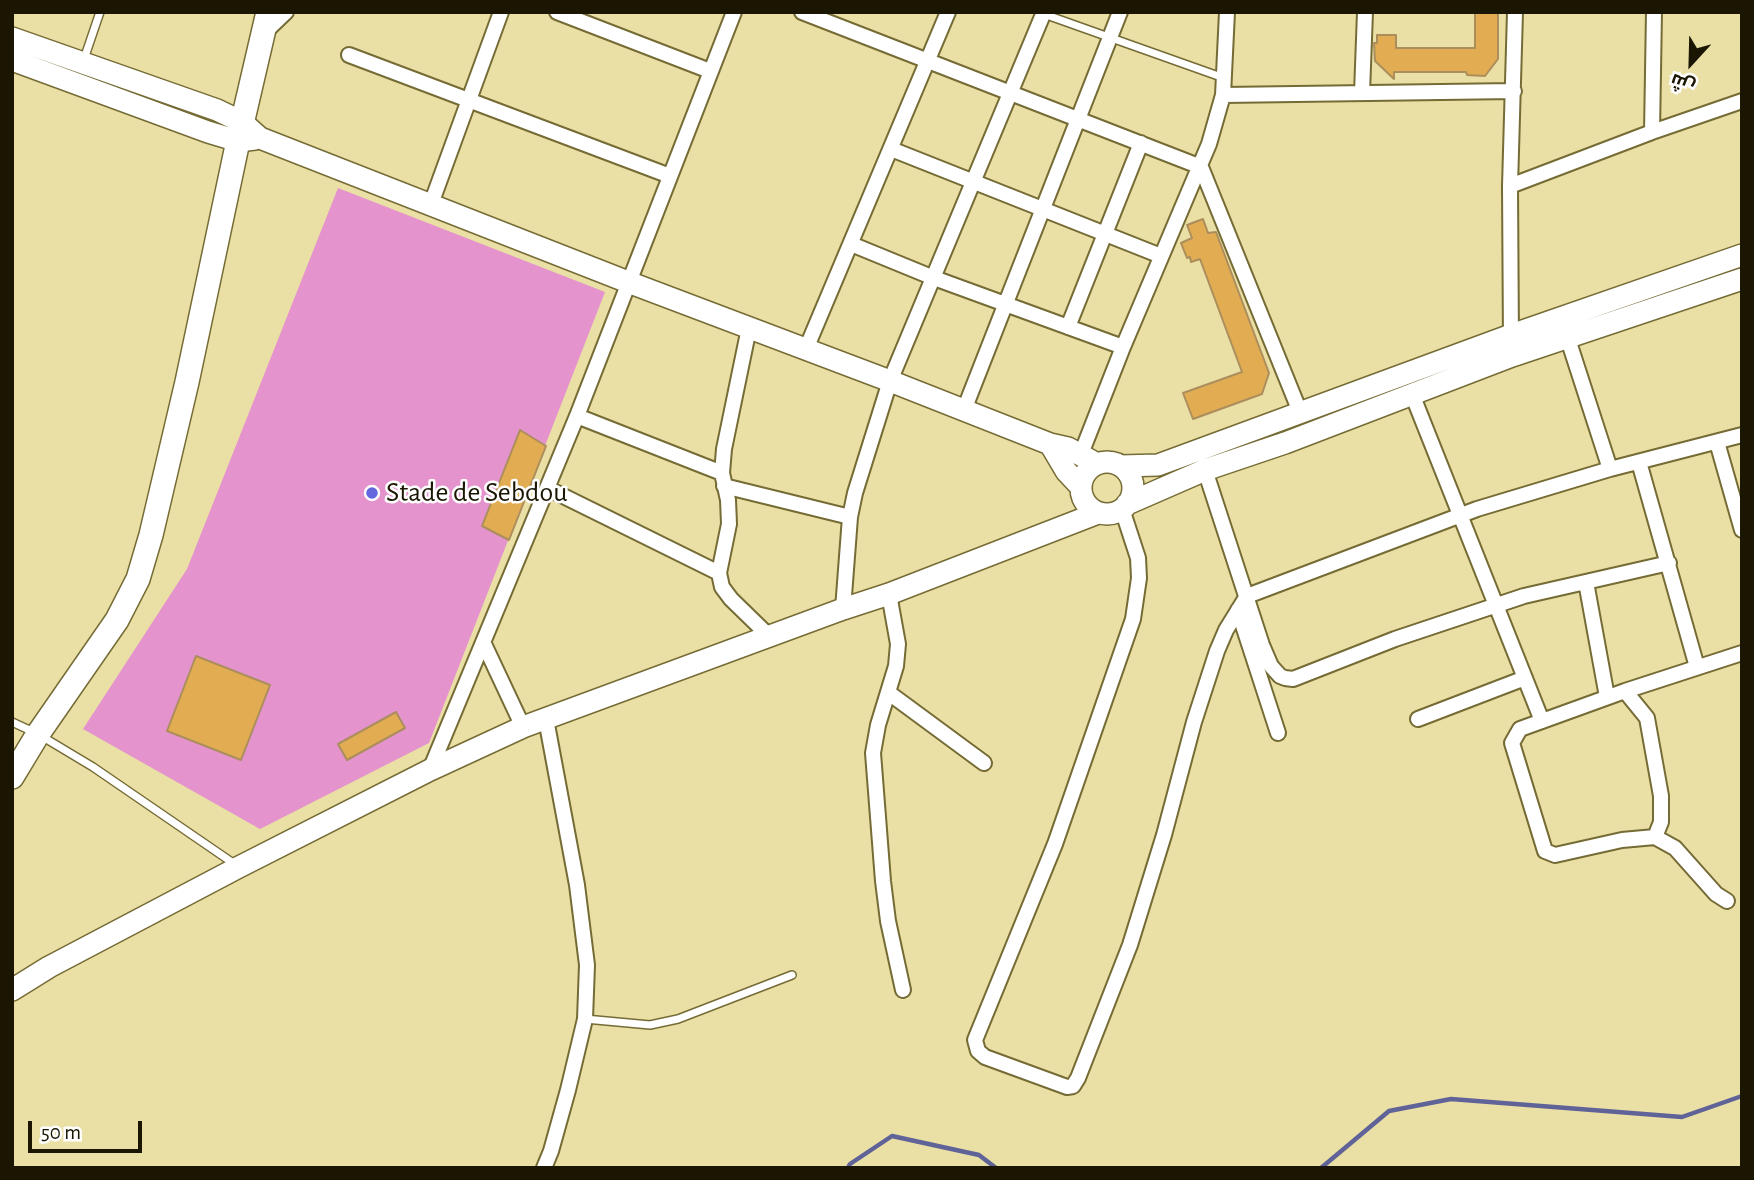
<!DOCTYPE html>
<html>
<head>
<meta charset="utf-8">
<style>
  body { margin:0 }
  #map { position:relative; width:1754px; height:1180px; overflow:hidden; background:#eadfa5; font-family:"Alegreya Sans",Cairo,sans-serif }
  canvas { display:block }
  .frame { position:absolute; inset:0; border:14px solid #1a1602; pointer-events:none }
  .north { position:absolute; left:1656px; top:28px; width:70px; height:70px; -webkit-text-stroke:5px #fefefe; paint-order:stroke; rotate:202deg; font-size:19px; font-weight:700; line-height:28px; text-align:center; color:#1a1602 }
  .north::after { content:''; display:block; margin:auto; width:24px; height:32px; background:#1a1602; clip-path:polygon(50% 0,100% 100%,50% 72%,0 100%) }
  .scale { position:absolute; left:28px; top:1121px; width:114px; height:32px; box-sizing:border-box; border:4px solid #1a1602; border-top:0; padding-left:9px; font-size:21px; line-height:24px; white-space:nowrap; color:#1a1602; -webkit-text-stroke:5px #fefefe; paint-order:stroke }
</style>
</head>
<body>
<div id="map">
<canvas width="1754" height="1180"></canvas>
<div class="frame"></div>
<div class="north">ش</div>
<div class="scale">50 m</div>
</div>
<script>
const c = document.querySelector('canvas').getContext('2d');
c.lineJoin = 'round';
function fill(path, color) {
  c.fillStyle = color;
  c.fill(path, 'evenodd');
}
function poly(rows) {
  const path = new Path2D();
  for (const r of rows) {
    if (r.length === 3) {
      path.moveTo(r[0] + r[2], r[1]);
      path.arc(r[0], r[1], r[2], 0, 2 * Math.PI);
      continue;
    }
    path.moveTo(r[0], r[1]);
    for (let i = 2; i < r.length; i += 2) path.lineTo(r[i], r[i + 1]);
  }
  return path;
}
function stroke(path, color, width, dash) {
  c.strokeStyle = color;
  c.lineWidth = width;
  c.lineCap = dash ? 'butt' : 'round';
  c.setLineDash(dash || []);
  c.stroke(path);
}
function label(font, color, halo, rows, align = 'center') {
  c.font = font + ' "Alegreya Sans",sans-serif';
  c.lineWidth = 5;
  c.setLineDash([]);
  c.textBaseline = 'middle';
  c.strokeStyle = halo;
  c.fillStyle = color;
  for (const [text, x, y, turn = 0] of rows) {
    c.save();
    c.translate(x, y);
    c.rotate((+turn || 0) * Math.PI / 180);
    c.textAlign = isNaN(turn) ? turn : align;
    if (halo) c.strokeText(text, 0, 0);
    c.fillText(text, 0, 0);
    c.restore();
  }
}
fill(poly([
  [338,188,605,292,429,743,260,829,83,729,187,569]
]), '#e493cd');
stroke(poly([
  [848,1168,850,1164,892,1136,979,1155,996,1168],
  [1321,1168,1389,1111,1451,1099,1682,1117,1742,1096]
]), '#5f6398', 4.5);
const building = poly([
  [1475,12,1498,12,1498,59,1485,76,1467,75,1466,72,1394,72,1394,79,1375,61,1374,43,1377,43,1377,35,1396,35,1396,48,1475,48,1475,12],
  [1203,219,1208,233,1216,232,1269,373,1262,394,1193,419,1183,393,1242,372,1200,259,1191,262,1190,257,1187,258,1181,243,1192,238,1187,225,1203,219],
  [520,430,546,446,509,540,482,526,520,430],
  [196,656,270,685,241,760,167,731,196,656],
  [396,712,405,728,347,760,338,744,396,712]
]);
fill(building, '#e2ad52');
stroke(building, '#ac8e5d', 2);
const service = poly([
  [1041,13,1224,78],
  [83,62,100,12],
  [12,722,38,734,93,767,236,865],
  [585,1019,650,1025,678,1019,792,975]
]);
const minor = poly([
  [557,12,710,71],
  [802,12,1201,167,1300,412],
  [264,33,286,12],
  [349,55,670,176],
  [1362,93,1365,12],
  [1223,95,1514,91],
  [1652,132,1654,12],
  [891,149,1161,256],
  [1510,186,1652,132,1742,101],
  [431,204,501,12],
  [851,244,934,278,1123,347],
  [1068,327,1141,143],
  [749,328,724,449,722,473,728,500,729,524,719,573,722,587,731,599,769,636],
  [1567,336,1610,469],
  [1511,343,1510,186,1515,12],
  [806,349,948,12],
  [1412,394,1542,721],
  [964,410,1120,12],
  [577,416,722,473],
  [1717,442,1742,530],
  [1081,454,1123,347,1209,144,1223,95,1227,12],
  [1639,462,1697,667],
  [1205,470,1262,645,1271,666,1280,676,1285,678,1293,679,1395,639,1524,596,1669,563],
  [724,486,850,517],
  [547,488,719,573],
  [1122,509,1138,558,1139,578,1133,619,1055,844,975,1040,978,1051,985,1057,1067,1087,1073,1086,1078,1078,1130,945,1164,835,1194,722,1217,651,1226,630,1247,596,1477,509,1610,469,1742,435],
  [1586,582,1607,697],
  [889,594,898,644,896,666,878,725,873,753,883,881,888,921,903,990],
  [843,609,850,517,855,493,890,381,1044,12],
  [1238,610,1278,733],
  [484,644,523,727],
  [1625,691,1647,718,1661,796,1661,822,1655,837],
  [889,693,984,763],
  [1418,719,1525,678],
  [430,770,577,416,734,12],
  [1727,901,1716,894,1675,848,1655,837,1622,840,1555,855,1545,851,1512,743,1520,729,1625,691,1742,653],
  [544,1168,551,1151,568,1090,585,1019,587,965,577,885,546,719]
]);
const secondary = poly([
  [12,38,217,110,242,122,260,138,628,282,890,381,1050,444,1068,448,1097,464],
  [12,60,208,132,238,141,255,139],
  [1050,444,1066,471,1081,487],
  [1107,488,26],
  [1121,466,1158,465,1511,335,1742,255],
  [1127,504,1205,470,1285,443,1512,356,1742,279],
  [12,990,49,967,239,867,430,770,523,727,843,609,889,594,1098,513]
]);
const primary = poly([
  [12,777,38,734,117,620,138,579,151,535,187,382,238,141,268,12]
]);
stroke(service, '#756b35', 10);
stroke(minor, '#756b35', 18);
stroke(secondary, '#756b35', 24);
stroke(primary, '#756b35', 26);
stroke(service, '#fff', 7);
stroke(minor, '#fff', 14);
stroke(secondary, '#fff', 21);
stroke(primary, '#fff', 23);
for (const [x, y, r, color] of [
  [372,493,7,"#6466de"]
]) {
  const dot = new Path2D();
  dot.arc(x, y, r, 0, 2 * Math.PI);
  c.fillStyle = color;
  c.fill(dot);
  stroke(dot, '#fefefe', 2.5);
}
label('28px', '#1a1602', '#fefefe', [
  ["Stade de Sebdou",386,493]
], 'left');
</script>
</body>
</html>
